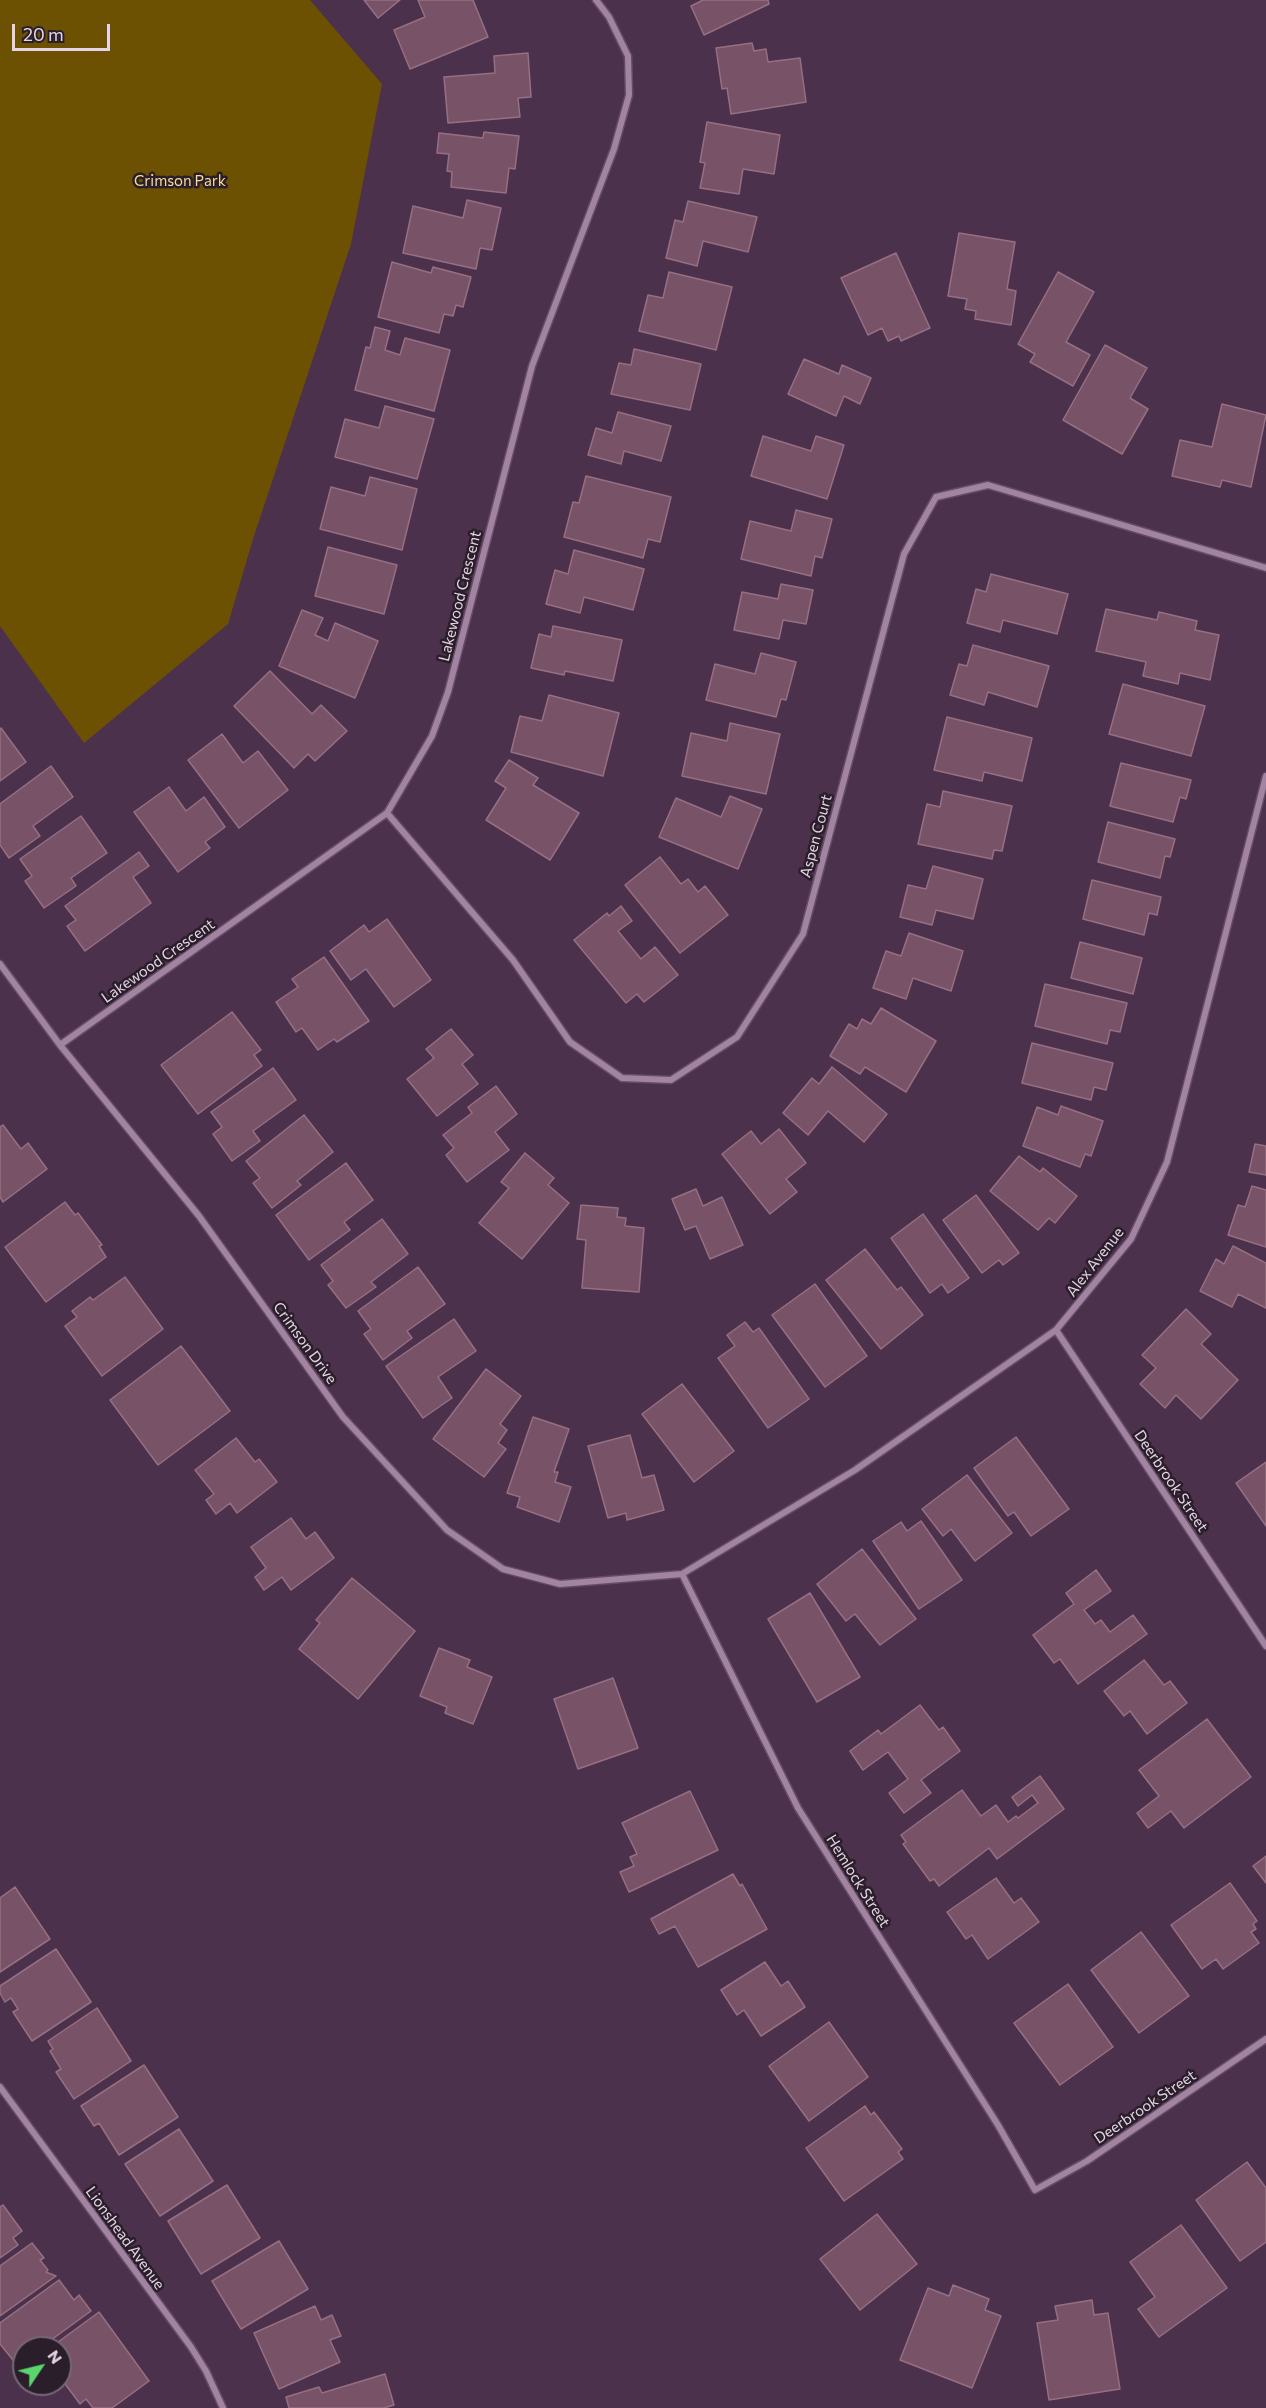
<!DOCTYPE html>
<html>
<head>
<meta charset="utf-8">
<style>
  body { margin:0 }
  #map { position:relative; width:1266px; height:2408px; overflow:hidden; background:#4c314c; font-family:Commissioner,sans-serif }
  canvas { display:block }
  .north { position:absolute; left:12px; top:2336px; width:60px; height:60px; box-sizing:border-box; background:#2a1e2a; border:2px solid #756775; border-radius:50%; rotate:55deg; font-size:16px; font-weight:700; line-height:24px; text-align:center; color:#e5d4e5 }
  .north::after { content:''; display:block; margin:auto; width:21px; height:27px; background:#5bd56e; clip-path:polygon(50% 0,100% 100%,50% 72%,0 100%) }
  .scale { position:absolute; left:12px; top:24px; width:98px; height:27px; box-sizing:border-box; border:3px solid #e5d4e5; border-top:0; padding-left:8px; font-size:18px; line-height:21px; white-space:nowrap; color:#e5d4e5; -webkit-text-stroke:4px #2a1e2a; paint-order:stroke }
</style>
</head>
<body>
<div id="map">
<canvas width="1266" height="2408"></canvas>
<div class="north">N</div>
<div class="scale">20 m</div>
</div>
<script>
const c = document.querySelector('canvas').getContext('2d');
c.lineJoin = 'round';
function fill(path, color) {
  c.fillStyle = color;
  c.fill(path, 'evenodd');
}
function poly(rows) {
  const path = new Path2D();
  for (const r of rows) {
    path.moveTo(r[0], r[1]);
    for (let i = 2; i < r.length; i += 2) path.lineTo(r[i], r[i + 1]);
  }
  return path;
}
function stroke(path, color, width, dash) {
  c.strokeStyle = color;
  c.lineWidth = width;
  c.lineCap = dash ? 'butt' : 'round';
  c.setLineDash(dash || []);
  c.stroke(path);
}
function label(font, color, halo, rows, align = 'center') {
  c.font = font + ' Commissioner,sans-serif';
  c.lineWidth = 5;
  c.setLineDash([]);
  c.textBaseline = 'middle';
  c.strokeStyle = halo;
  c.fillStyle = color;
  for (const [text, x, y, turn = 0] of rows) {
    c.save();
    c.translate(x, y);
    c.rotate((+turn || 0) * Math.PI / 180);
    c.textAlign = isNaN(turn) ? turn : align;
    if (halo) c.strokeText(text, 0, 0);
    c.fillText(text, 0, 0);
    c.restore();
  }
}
fill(poly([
  [0,0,310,0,382,84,351,244,253,539,228,624,84,743,0,626]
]), '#6c5103');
const building = poly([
  [364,0,400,0,378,18,364,0],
  [418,0,473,0,488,37,410,69,394,30,425,17,418,0],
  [703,0,768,0,769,4,704,35,691,6,703,0],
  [752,43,754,51,766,49,768,62,800,58,806,102,731,114,727,88,722,89,716,48,752,43],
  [528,53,531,97,518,98,520,117,448,123,444,77,495,73,494,56,528,53],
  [707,122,780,135,774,174,743,169,739,194,700,188,705,163,700,162,707,122],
  [484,132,519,136,515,169,509,168,506,193,451,187,452,172,447,171,449,154,437,153,439,133,483,138,484,132],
  [467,200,501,208,492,250,480,248,476,269,403,253,413,206,463,218,467,200],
  [688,201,757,217,748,252,703,241,697,266,666,258,675,220,683,222,688,201],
  [959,233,1015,242,1007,289,1016,291,1011,325,975,319,976,311,965,309,967,299,948,296,959,233],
  [896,253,930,328,901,341,899,336,888,341,882,328,868,335,841,278,896,253],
  [392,262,431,273,433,267,471,277,463,307,456,305,453,316,444,314,439,333,378,317,392,262],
  [669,272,732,287,716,350,639,331,648,295,663,298,669,272],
  [1058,272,1094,292,1066,342,1090,355,1073,386,1030,362,1035,354,1018,344,1058,272],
  [375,327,390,331,385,350,400,355,405,338,450,350,434,411,355,390,366,347,370,348,375,327],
  [1105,345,1147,368,1130,398,1148,409,1122,454,1063,420,1105,345],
  [634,349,701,364,690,410,611,394,619,363,631,365,634,349],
  [804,359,839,374,842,365,871,378,860,404,844,396,836,416,788,394,804,359],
  [1222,404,1266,415,1251,487,1222,480,1220,487,1172,476,1180,440,1212,447,1222,404],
  [385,406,434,419,417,479,335,457,345,419,379,428,385,406],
  [618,412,671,426,661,461,624,451,621,464,588,455,596,428,612,433,618,412],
  [763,436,811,451,816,436,844,445,827,499,751,476,763,436],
  [586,476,671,497,660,542,648,539,643,558,564,537,573,502,579,503,586,476],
  [370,477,417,489,402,550,320,529,331,487,365,496,370,477],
  [796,510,832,519,822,558,815,556,811,576,741,559,750,521,791,531,796,510],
  [328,547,397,565,384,614,315,596,328,547],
  [574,550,644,569,633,610,584,597,580,613,546,604,555,570,568,574,574,550],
  [991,574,1068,594,1057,634,1003,620,1000,632,967,623,976,589,986,592,991,574],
  [781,584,813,590,806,624,783,620,779,639,734,630,742,592,778,599,781,584],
  [1106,609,1157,620,1159,612,1197,621,1195,630,1219,635,1210,680,1180,673,1178,684,1143,676,1146,662,1096,651,1106,609],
  [302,610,323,618,315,635,328,641,335,623,378,641,355,698,279,666,302,610],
  [553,626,622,640,613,681,565,671,564,675,531,668,539,634,551,637,553,626],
  [973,645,1049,666,1037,707,988,692,984,705,950,695,959,664,967,666,973,645],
  [761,653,796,662,786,700,781,699,776,717,706,700,715,664,755,674,761,653],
  [270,671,312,714,321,705,347,731,315,761,308,754,294,768,234,706,270,671],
  [1123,684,1205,706,1191,756,1109,734,1123,684],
  [549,695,619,713,603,776,511,752,520,716,542,721,549,695],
  [947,717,1032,738,1022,781,984,772,982,781,934,770,947,717],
  [730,723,780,734,766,794,682,776,691,733,727,741,730,723],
  [1,728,26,762,0,781,0,729,1,728],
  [222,734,243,763,258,751,288,790,239,828,188,760,222,734],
  [509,760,538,778,533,785,579,813,550,860,486,820,506,788,495,781,509,760],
  [1121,763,1191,780,1186,799,1180,797,1173,822,1110,806,1121,763],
  [51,766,73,797,33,826,40,836,9,858,0,845,0,804,51,766],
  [169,787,186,811,204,797,225,827,205,842,210,848,178,872,134,812,169,787],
  [943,791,1012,806,1002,851,994,850,992,859,918,844,927,804,940,807,943,791],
  [730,796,762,809,738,869,659,837,676,798,721,817,730,796],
  [81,816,107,853,71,878,76,886,44,908,25,881,32,876,20,859,81,816],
  [1108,822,1175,839,1170,857,1165,856,1160,878,1098,862,1108,822],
  [139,852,149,866,133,877,151,903,85,951,67,926,76,920,65,906,139,852],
  [660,857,681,884,688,879,698,892,705,886,728,915,680,953,625,885,660,857],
  [933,866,983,879,973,919,936,910,932,925,900,917,908,885,926,889,933,866],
  [1092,880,1161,897,1157,915,1149,913,1144,935,1083,919,1092,880],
  [621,906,632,921,618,931,641,959,655,947,678,975,644,1002,637,994,626,1003,574,940,607,913,609,916,621,906],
  [387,919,431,980,394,1007,366,969,351,980,330,951,364,925,369,932,387,919],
  [909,933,963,951,951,991,913,978,906,999,873,988,886,951,901,956,909,933],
  [1080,942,1142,958,1133,994,1071,978,1080,942],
  [324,957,369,1021,337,1042,334,1039,318,1050,302,1028,296,1032,276,1002,298,987,292,979,324,957],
  [1045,984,1127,1003,1120,1032,1110,1030,1107,1044,1035,1026,1045,984],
  [881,1008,936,1041,906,1092,865,1067,860,1074,830,1056,849,1024,857,1029,862,1019,871,1024,881,1008],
  [232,1012,261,1050,254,1055,262,1066,198,1114,161,1065,232,1012],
  [451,1029,473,1055,462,1064,478,1084,437,1116,407,1079,434,1058,426,1049,451,1029],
  [1032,1043,1113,1063,1106,1090,1094,1087,1091,1100,1022,1083,1032,1043],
  [832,1067,887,1114,864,1142,828,1111,808,1135,783,1113,812,1078,819,1084,832,1067],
  [273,1068,296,1100,253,1131,260,1141,232,1161,213,1134,222,1127,211,1112,273,1068],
  [496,1086,517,1114,495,1132,509,1150,467,1182,446,1155,454,1148,443,1135,472,1113,468,1107,496,1086],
  [1061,1106,1103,1121,1091,1156,1085,1154,1080,1167,1023,1146,1037,1107,1058,1115,1061,1106],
  [304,1115,333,1152,297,1181,301,1185,272,1208,253,1183,260,1178,246,1161,304,1115],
  [3,1125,21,1149,28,1143,47,1169,3,1202,0,1197,0,1127,3,1125],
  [779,1129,806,1163,786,1179,797,1192,770,1214,722,1154,751,1131,761,1144,779,1129],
  [1255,1144,1266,1146,1266,1175,1249,1172,1255,1144],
  [525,1153,554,1178,548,1185,569,1203,522,1259,479,1223,509,1188,501,1182,525,1153],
  [1019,1156,1040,1172,1043,1168,1077,1196,1055,1223,1049,1218,1038,1230,990,1191,1019,1156],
  [346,1163,373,1200,344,1222,350,1230,309,1260,276,1215,346,1163],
  [1252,1186,1266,1190,1266,1247,1228,1235,1238,1205,1245,1207,1252,1186],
  [696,1189,703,1206,722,1197,743,1245,710,1259,696,1226,685,1230,672,1199,696,1189],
  [976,1195,1019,1253,1003,1265,999,1260,982,1273,943,1220,976,1195],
  [65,1202,75,1215,78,1213,102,1245,99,1246,106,1257,46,1302,5,1247,65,1202],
  [581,1205,618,1208,617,1217,626,1218,625,1226,644,1228,639,1292,582,1288,586,1240,577,1239,581,1205],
  [923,1214,969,1278,948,1293,942,1284,930,1293,891,1238,923,1214],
  [382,1219,408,1254,371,1282,376,1287,346,1308,328,1285,333,1281,321,1265,382,1219],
  [1233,1246,1266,1263,1266,1308,1238,1294,1232,1307,1200,1291,1216,1259,1224,1264,1233,1246],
  [865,1249,897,1290,901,1287,923,1315,881,1349,826,1280,865,1249],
  [418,1267,445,1304,407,1331,412,1338,383,1360,364,1334,371,1329,358,1311,418,1267],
  [125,1277,163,1329,102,1376,65,1326,77,1317,72,1311,90,1297,93,1300,125,1277],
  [815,1284,867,1356,825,1387,772,1315,815,1284],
  [1186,1309,1211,1334,1201,1344,1238,1380,1201,1419,1176,1395,1165,1408,1140,1384,1156,1368,1142,1355,1186,1309],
  [454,1319,476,1351,438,1377,452,1398,423,1418,386,1366,454,1319],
  [745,1322,753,1332,759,1328,809,1399,768,1428,718,1358,735,1346,727,1335,745,1322],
  [181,1346,230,1411,158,1465,110,1400,181,1346],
  [486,1369,521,1396,500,1424,507,1430,498,1443,506,1449,484,1477,433,1439,486,1369],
  [682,1384,734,1451,694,1482,642,1414,682,1384],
  [533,1417,569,1429,554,1472,558,1472,555,1482,571,1487,559,1522,517,1507,520,1497,507,1493,533,1417],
  [630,1435,642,1478,654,1475,664,1510,627,1520,626,1513,608,1518,588,1446,630,1435],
  [1016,1437,1069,1509,1031,1536,1014,1512,1008,1516,974,1468,1016,1437],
  [236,1438,255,1462,259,1459,277,1482,237,1513,230,1503,216,1514,206,1500,214,1494,195,1470,236,1438],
  [1266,1462,1266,1526,1236,1483,1266,1462],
  [967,1475,1012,1533,975,1561,951,1529,943,1536,922,1509,967,1475],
  [291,1518,306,1539,315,1532,334,1558,291,1590,282,1577,264,1590,255,1577,266,1568,251,1547,291,1518],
  [921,1521,962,1580,919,1609,873,1541,901,1522,907,1531,921,1521],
  [862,1549,916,1619,880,1645,855,1614,846,1621,817,1584,862,1549],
  [1096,1570,1111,1591,1084,1610,1095,1624,1101,1620,1110,1632,1133,1615,1147,1634,1078,1684,1060,1659,1054,1663,1033,1635,1074,1604,1066,1593,1096,1570],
  [352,1578,415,1631,358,1699,299,1649,320,1623,316,1620,352,1578],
  [810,1593,860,1677,817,1702,768,1619,810,1593],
  [439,1648,470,1660,467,1667,492,1677,473,1724,445,1713,447,1707,420,1696,439,1648],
  [1144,1660,1164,1685,1170,1681,1187,1703,1147,1734,1130,1711,1124,1716,1104,1691,1144,1660],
  [613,1678,638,1748,578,1769,554,1699,613,1678],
  [920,1705,939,1730,943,1727,960,1751,921,1780,931,1793,904,1813,889,1793,908,1779,888,1752,863,1770,850,1751,878,1730,881,1734,920,1705],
  [1207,1719,1251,1777,1184,1828,1171,1811,1148,1828,1137,1813,1159,1796,1139,1770,1207,1719],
  [1040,1776,1064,1809,997,1859,989,1848,939,1886,934,1879,930,1881,903,1844,906,1842,901,1835,962,1790,981,1816,996,1805,1008,1822,1016,1816,1018,1818,1038,1803,1032,1795,1018,1806,1012,1797,1040,1776],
  [690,1791,718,1850,629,1892,620,1872,634,1866,630,1857,637,1854,622,1823,690,1791],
  [1266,1856,1266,1883,1253,1866,1266,1856],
  [733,1874,740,1886,742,1884,767,1929,698,1967,675,1926,659,1934,651,1919,733,1874],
  [996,1878,1014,1903,1021,1898,1039,1922,988,1959,972,1935,966,1939,947,1912,996,1878],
  [1230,1883,1257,1921,1253,1924,1256,1929,1251,1932,1259,1943,1223,1969,1216,1959,1202,1969,1171,1925,1230,1883],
  [15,1887,50,1939,0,1972,0,1898,15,1887],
  [1141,1932,1189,1996,1139,2033,1091,1970,1141,1932],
  [56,1949,91,2002,32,2041,13,2012,18,2009,11,1998,5,2002,0,1993,0,1986,56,1949],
  [765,1962,781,1986,788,1981,805,2007,761,2036,744,2010,737,2015,721,1990,765,1962],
  [1068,1984,1113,2047,1060,2085,1014,2023,1068,1984],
  [97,2008,131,2061,74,2099,56,2072,61,2069,50,2051,53,2049,48,2041,97,2008],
  [829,2022,868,2077,809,2121,769,2066,829,2022],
  [144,2065,178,2117,119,2155,99,2123,94,2126,81,2106,144,2065],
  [865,2106,871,2115,874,2112,902,2149,898,2152,903,2159,844,2201,806,2148,865,2106],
  [179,2129,213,2181,160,2216,125,2164,179,2129],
  [1247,2162,1266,2188,1266,2242,1240,2261,1196,2200,1247,2162],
  [227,2185,260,2238,201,2274,168,2221,227,2185],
  [3,2205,22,2231,13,2238,18,2245,0,2258,0,2207,3,2205],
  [877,2214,917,2264,860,2310,820,2259,877,2214],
  [1181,2225,1227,2288,1159,2337,1138,2309,1155,2297,1130,2262,1181,2225],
  [279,2241,308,2289,241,2329,212,2281,279,2241],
  [32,2243,44,2258,40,2260,48,2270,46,2272,56,2276,0,2316,0,2266,32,2243],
  [59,2280,74,2300,79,2295,91,2311,40,2348,24,2348,24,2360,17,2365,0,2344,0,2323,59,2280],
  [953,2285,989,2299,985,2310,1001,2316,972,2388,900,2360,928,2288,949,2296,953,2285],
  [1092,2300,1094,2315,1108,2313,1120,2389,1049,2400,1037,2323,1058,2320,1055,2306,1092,2300],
  [315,2306,321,2320,332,2315,341,2336,330,2340,340,2362,279,2389,254,2333,315,2306],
  [99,2312,149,2381,112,2408,93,2408,86,2399,80,2404,60,2377,60,2348,50,2348,99,2312],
  [385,2374,394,2405,384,2408,289,2408,286,2397,319,2387,322,2393,385,2374]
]);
fill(building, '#785266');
stroke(building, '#966f83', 1.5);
const minor = poly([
  [387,813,513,960,570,1042,622,1078,671,1080,737,1037,803,934,904,554,936,497,988,485,1266,568],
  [0,964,60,1045,199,1216,343,1417,447,1530,503,1569,560,1584,682,1574,855,1470,1056,1330,1131,1239,1167,1162,1266,776],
  [60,1045,387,813,432,736,448,692,532,366,614,149,629,95,628,56,609,17,596,0],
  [1056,1330,1266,1646],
  [682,1574,798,1808,998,2125,1035,2190,1087,2161,1266,2039],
  [0,2087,191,2347,206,2371,223,2408]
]);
stroke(minor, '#634d63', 9);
stroke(minor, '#a283a1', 6);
label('15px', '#f8dc9b', '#2a1e2a', [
  ["Crimson Park",180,181]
]);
label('15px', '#e5d4e5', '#2a1e2a', [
  ["Lakewood Crescent",460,596,-76],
  ["Aspen Court",816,836,-75],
  ["Lakewood Crescent",158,961,-35],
  ["Alex Avenue",1095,1262,-52],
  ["Crimson Drive",305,1343,54],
  ["Deerbrook Street",1171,1481,56],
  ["Hemlock Street",858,1881,58],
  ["Deerbrook Street",1145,2107,-34],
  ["Lionshead Avenue",125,2238,54]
]);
</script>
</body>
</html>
